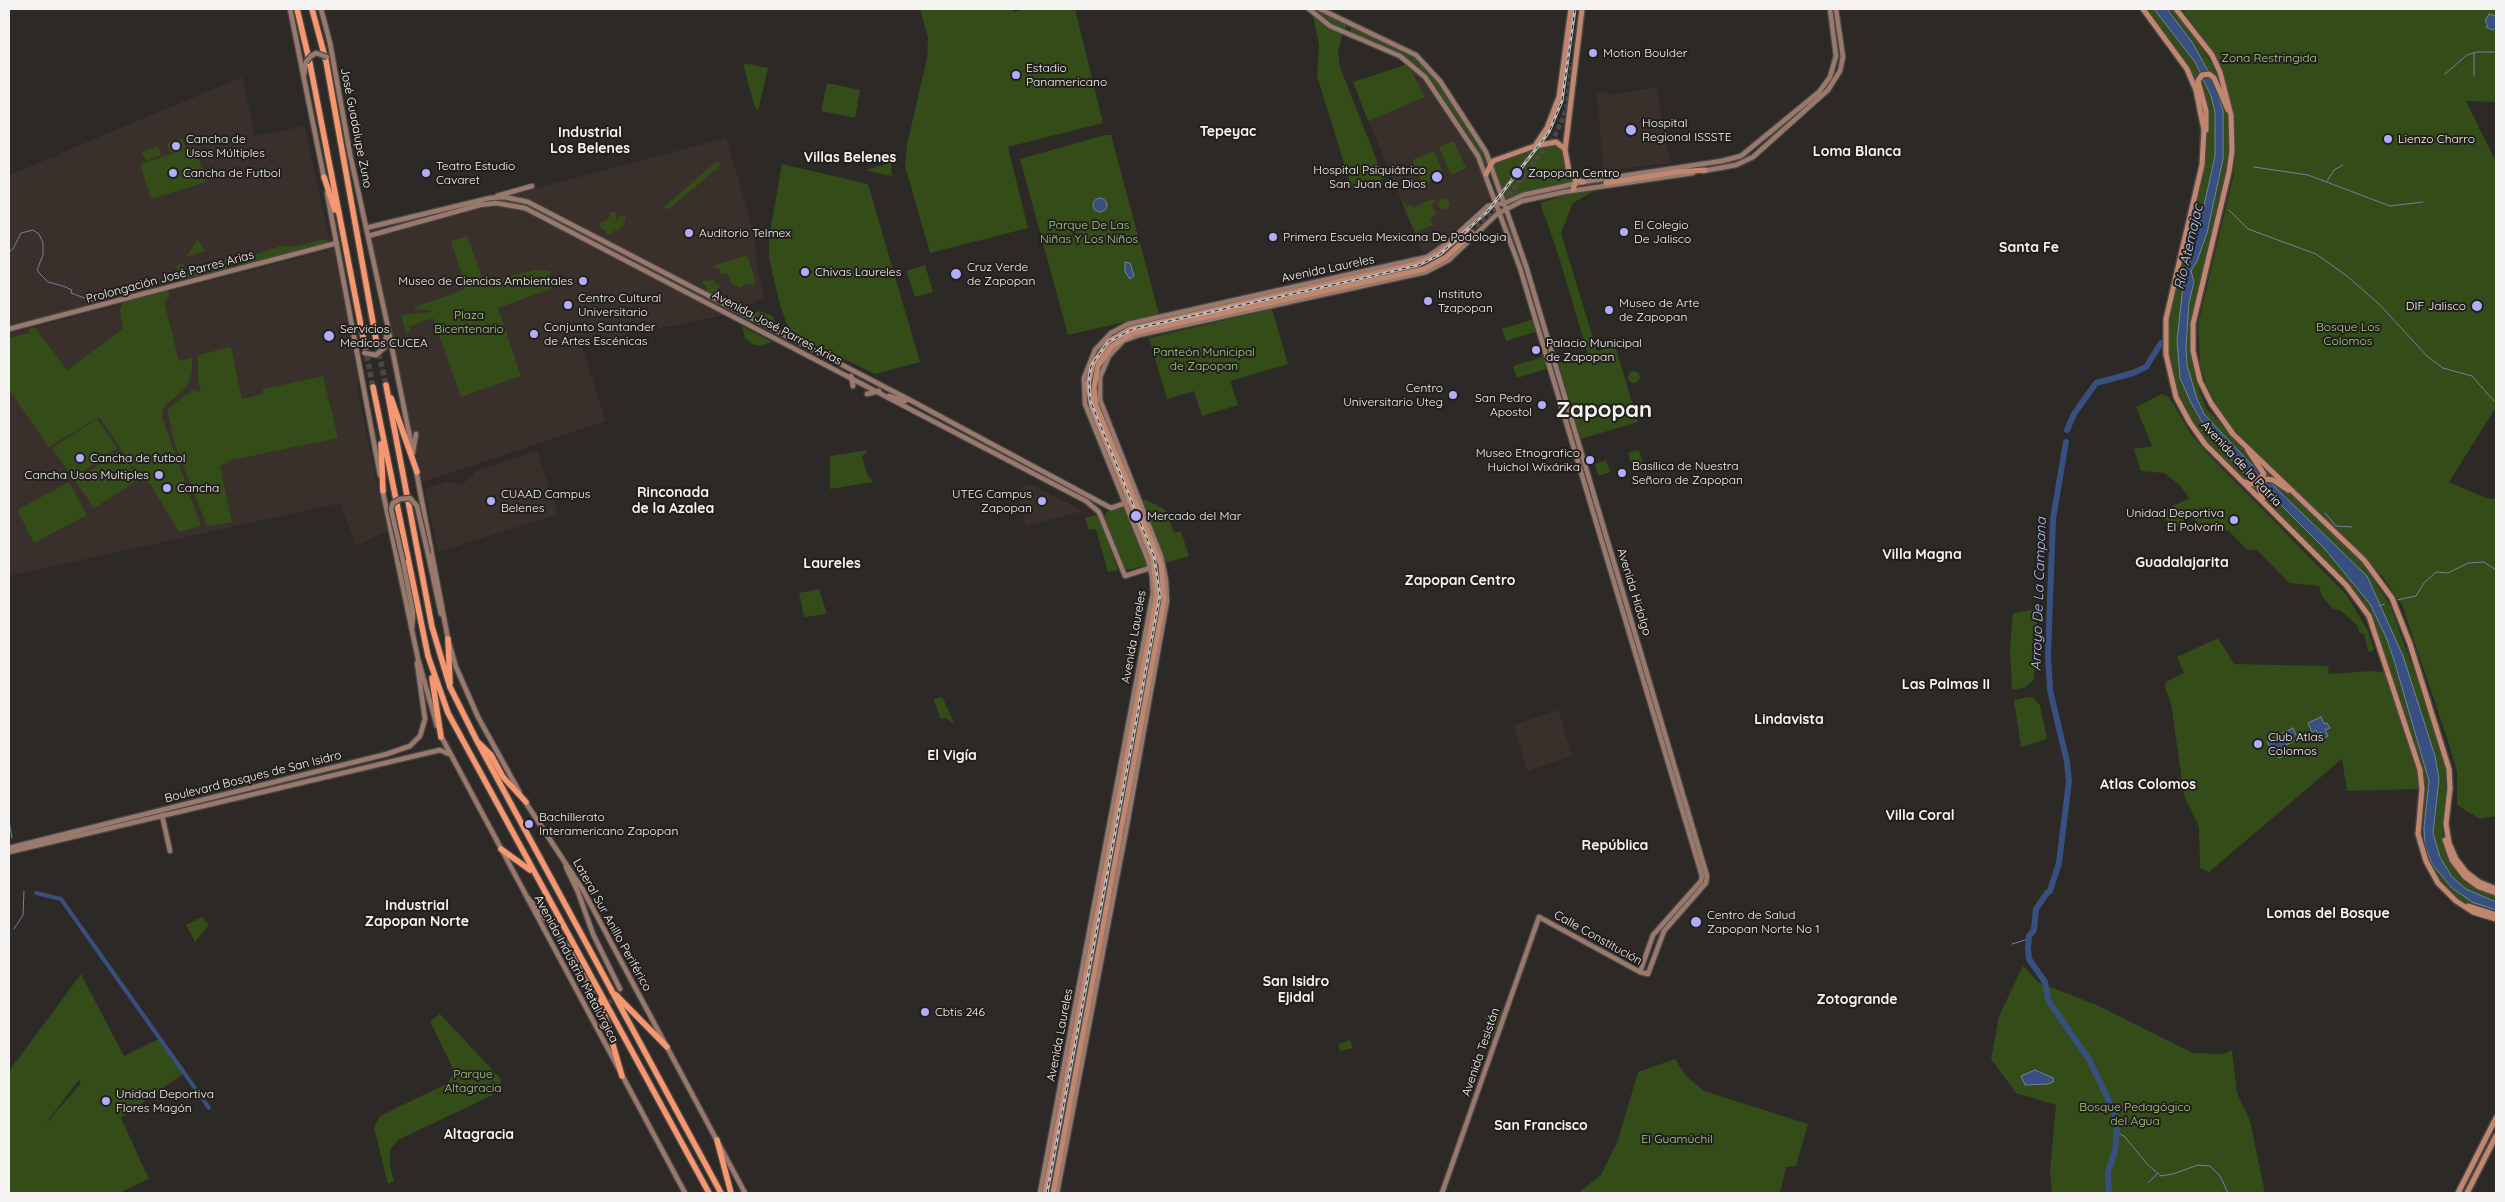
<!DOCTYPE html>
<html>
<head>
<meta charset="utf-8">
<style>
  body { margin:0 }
  #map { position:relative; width:2505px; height:1202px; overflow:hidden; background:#2c2927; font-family:Quicksand,sans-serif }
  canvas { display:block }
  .frame { position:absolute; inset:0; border:10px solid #f6f4f2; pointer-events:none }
</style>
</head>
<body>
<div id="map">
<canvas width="2505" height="1202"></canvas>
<div class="frame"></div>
</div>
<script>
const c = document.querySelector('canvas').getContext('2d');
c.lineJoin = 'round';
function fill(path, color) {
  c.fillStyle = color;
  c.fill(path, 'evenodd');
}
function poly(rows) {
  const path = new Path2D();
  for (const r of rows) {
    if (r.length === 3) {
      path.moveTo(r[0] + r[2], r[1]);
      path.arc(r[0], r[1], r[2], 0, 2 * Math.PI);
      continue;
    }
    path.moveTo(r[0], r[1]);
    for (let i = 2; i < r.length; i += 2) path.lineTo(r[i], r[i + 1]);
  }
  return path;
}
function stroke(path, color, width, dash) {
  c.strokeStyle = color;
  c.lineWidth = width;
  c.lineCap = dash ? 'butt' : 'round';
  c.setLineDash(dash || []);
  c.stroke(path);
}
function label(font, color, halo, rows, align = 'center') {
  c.font = font + ' Quicksand,sans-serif';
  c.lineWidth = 4;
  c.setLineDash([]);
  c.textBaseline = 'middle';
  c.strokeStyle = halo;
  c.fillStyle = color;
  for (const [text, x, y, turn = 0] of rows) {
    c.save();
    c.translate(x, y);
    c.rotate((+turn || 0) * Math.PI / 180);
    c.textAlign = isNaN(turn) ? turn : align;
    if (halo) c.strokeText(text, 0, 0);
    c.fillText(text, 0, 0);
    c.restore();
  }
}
fill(poly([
  [1408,64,1424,81,1469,146,1475,157,1490,198,1440,244,1423,254,1353,82],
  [242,77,255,136,305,126,330,242,9,328,9,175,53,157,57,158,61,153],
  [1656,87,1670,163,1603,171,1597,93,1608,92,1609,95],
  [726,138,755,237,756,258,764,297,736,313,581,344,606,421,422,482,370,232],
  [336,248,336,260,358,381,357,388,387,531,356,546,340,503,9,576,9,334],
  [537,451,558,514,438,552,425,489,448,481,460,485,472,477,474,472],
  [1028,485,1033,485,1083,511,1026,526,1017,491],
  [1558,710,1572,756,1528,771,1513,725]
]), '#39302b');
fill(poly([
  [920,9,1012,9,1014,12,1024,9,1075,9,1103,123,1008,147,1028,228,930,253,905,166,907,145,927,58,928,37],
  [1310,9,1320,9,1347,23,1345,30,1330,24],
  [2147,9,2174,9,2212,64,2223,88,2230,118,2230,149,2228,173,2201,280,2191,335,2195,379,2206,408,2249,453,2336,534,2361,561,2390,605,2439,740,2447,770,2448,789,2442,824,2444,848,2457,873,2477,889,2496,896,2496,914,2456,901,2444,889,2424,855,2419,825,2424,785,2366,609,2255,489,2236,473,2198,433,2181,403,2170,361,2169,337,2171,312,2201,184,2210,110,2188,64],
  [2182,9,2496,9,2496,102,2466,101,2496,162,2496,407,2449,482,2486,498,2496,499,2496,816,2480,819,2457,805,2457,772,2448,741,2402,605,2382,576,2226,421,2207,387,2200,364,2198,324,2234,173,2235,128,2232,103,2216,57],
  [1313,16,1328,27,1343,33,1338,51,1340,67,1384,179,1352,189,1317,76,1319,45],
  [1352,26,1414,55,1438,80,1481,145,1489,164,1486,167,1437,91,1419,69,1397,52,1350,32],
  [743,63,768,68,758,111,754,105],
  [1408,64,1425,97,1368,121,1353,82],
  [827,83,860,90,855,118,821,111],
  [1105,135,1111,135,1159,314,1068,335,1020,159],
  [182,138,186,148,170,153,167,143],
  [1454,141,1466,168,1451,175,1439,147],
  [1555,144,1561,149,1573,183,1527,191,1505,201,1493,163,1526,151],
  [158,146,161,155,146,161,142,152],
  [195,146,206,182,151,199,140,164],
  [1434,151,1444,175,1423,185,1412,160],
  [717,161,721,165,669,209,663,208],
  [891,163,892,176,865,170],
  [782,164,868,184,920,362,875,374,790,333,780,305,769,258,769,238],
  [1596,190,1573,203,1561,233,1597,351,1615,346,1638,422,1581,439,1558,363,1588,354,1558,254,1540,203,1569,194],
  [1433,198,1435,203,1431,205,1437,214,1430,218,1433,225,1415,233,1402,202,1404,201,1407,207,1411,205,1413,208],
  [1444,204,5.5],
  [616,211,616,221,618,221,618,217,626,216,624,225,619,228,620,232,614,228,612,233,606,234,606,231,601,229,600,223,609,218,610,213],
  [467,236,484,282,535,270,550,271,551,289,498,308,521,376,461,397,433,318,409,326,411,331,406,333,401,315,431,312,430,310,415,310,415,307,463,290,465,284,451,241],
  [198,239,205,251,186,257],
  [324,239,330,242,242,265,240,259,281,246,293,247],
  [747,255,756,282,752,285,746,283,741,288,732,284,727,274,720,273,719,268,715,269,715,265],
  [229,258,231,267,180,280,176,267,179,264,183,263,186,272],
  [925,265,933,292,915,297,906,271],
  [715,280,715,285,719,284,720,287,717,288,721,292,720,295,715,296,707,292,706,286,702,284,702,281],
  [168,290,170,297,164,301,179,361,192,358,192,371,187,387,166,405,163,409,162,417,201,526,179,532,150,484,142,480,99,417,49,447,9,390,9,338,30,333,28,329,35,327,67,370,123,329,120,311,122,303],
  [1272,309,1288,364,1230,381,1238,405,1202,416,1194,391,1167,399,1149,338],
  [760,311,773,316,778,330,749,314],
  [1534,319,1538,331,1506,341,1502,329],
  [742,326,772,342,760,346,752,344,745,338],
  [231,347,242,399,263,394,263,389,323,376,338,438,227,461,227,463,220,466,232,522,207,526,175,445,167,410,192,390,201,393,198,378,198,355],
  [1545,356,1549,368,1517,378,1513,366],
  [1634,377,6],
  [2161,394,2168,396,2174,405,2191,434,2207,453,2346,594,2367,629,2374,649,2372,652,2368,651,2364,634,2359,632,2358,626,2341,611,2333,609,2322,596,2319,586,2289,583,2257,550,2247,550,2229,531,2199,524,2189,516,2175,529,2159,513,2189,498,2180,485,2164,473,2141,471,2134,449,2152,446,2136,407],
  [97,419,117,448,73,478,52,448],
  [120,450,140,479,94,508,75,481],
  [868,450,862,457,868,476,873,482,830,489,830,456],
  [1639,450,1643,463,1632,467,1628,453],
  [1606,460,1610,472,1598,476,1595,464],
  [69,482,87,515,34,543,17,510],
  [1145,499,1166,510,1174,533,1181,531,1189,556,1165,563,1141,501],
  [1122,507,1124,508,1148,565,1132,569,1126,569,1121,563,1104,517,1106,512],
  [1096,515,1098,516,1118,570,1108,572,1096,529,1089,530,1085,518],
  [819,589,827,614,804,617,799,593],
  [2038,609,2034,679,2026,687,2012,690,2010,648,2013,613],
  [2218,638,2234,664,2328,666,2329,674,2373,671,2387,673,2417,767,2420,789,2347,791,2342,759,2209,872,2200,868,2199,827,2184,795,2171,703,2165,688,2166,682,2184,673,2177,657],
  [942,697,947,707,954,723,945,718,941,719,934,701,934,699],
  [2029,697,2034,698,2040,705,2047,739,2021,747,2014,700],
  [202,917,209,925,195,942,186,925],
  [2023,966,2038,982,2099,1006,2193,1053,2223,1054,2232,1050,2237,1093,2250,1121,2265,1193,2052,1193,2050,1171,2056,1105,2016,1093,1991,1059,1999,1016],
  [81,974,124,1056,161,1038,186,1072,121,1118,149,1179,119,1193,9,1193,9,1071],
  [79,1080,81,1083,43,1127],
  [1505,1009,1493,1040,1485,1015],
  [440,1014,501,1079,499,1092,398,1140,390,1150,390,1167,394,1181,388,1184,374,1127,380,1116,448,1083,454,1071,430,1021],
  [1350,1040,1353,1048,1340,1051,1338,1044],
  [1675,1059,1687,1077,1704,1091,1808,1124,1796,1166,1786,1167,1780,1193,1578,1193,1601,1175,1618,1140,1638,1072]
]), '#334c18');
const water = poly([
  [2154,9,2167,9,2192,42,2213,80,2223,111,2223,159,2207,233,2197,261,2191,271,2194,282,2189,303,2186,348,2187,365,2197,399,2204,414,2249,462,2367,576,2403,656,2435,756,2439,779,2433,833,2440,857,2452,877,2466,889,2496,902,2496,910,2472,902,2452,888,2432,864,2425,845,2424,828,2429,781,2394,660,2386,637,2370,604,2324,548,2280,504,2261,491,2212,439,2191,403,2180,378,2177,341,2182,294,2195,231,2201,219,2215,156,2215,112,2211,96,2195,62,2154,9],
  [2489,14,2496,16,2496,28,2492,30,2486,27,2488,25,2485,21,2489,14],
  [1100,205,7],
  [1125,262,1130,263,1132,269,1134,276,1130,279,1125,272,1125,262],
  [2321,717,2324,724,2327,723,2330,728,2325,730,2328,736,2324,738,2321,732,2318,734,2316,730,2312,732,2308,723,2321,717],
  [2293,728,2298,739,2284,746,2287,754,2279,758,2276,750,2272,751,2267,741,2293,728],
  [2035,1070,2053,1078,2053,1082,2048,1084,2025,1085,2021,1076,2035,1070]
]);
fill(water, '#38507f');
stroke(water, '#7181a2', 1);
stroke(poly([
  [2445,74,2467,55,2477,52,2496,52],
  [2474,76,2474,53],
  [2254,167,2308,175,2390,206,2423,202],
  [2327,181,2334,170,2343,165],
  [2229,210,2248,229,2316,254,2347,276,2379,304,2427,356,2443,368,2472,376,2494,401],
  [9,252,13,249,21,233,33,230,39,234,43,243,43,255,37,270,41,275,48,282,63,286,72,290,71,293,98,303],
  [2325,513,2336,526,2352,527],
  [2397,600,2416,596,2424,583,2436,572,2448,573,2468,563,2484,562,2496,570],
  [2379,606,2384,604],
  [9,821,12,838],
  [14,929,23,915,24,891],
  [2012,944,2029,939],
  [2116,1132,2124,1136,2148,1165,2161,1176,2173,1174,2198,1165,2210,1166,2220,1176,2228,1193],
  [2148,1183,2158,1173]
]), '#7181a2', 1);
stroke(poly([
  [36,893,61,899,209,1108]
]), '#38507f', 4);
stroke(poly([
  [2067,430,2074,414,2096,383,2133,373,2146,367,2161,343],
  [2066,442,2053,519,2048,655,2050,690,2067,762,2069,781,2059,863,2050,891,2047,893,2036,909,2034,930,2029,936,2028,948,2029,959,2045,982,2048,1000,2090,1061,2114,1112,2117,1125,2115,1151,2108,1172,2109,1193]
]), '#38507f', 6);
stroke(poly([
  [592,991,598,999,609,1002,619,998,620,989]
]), '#4a4745', 4.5, [4.5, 2]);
stroke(poly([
  [1547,131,1556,113,1561,95],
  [1571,189,1606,183],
  [1492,203,1538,144],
  [1495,211,1533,196,1558,191],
  [1468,229,1487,209],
  [1472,233,1514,188,1553,139,1561,123,1567,107,1572,63]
]), '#4a4745', 5, [5, 2.5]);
stroke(poly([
  [377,345,386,385],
  [365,347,373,387]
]), '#4a4745', 5.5, [5.5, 3]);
const secondary = poly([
  [290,9,324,178],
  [321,9,330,43,350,154,387,323,413,453],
  [1309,9,1330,26,1400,56,1425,77,1478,156,1520,268,1702,876,1701,881,1653,935,1640,972],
  [1320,9,1416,55,1440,81,1486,152,1526,266,1707,876,1706,883,1664,931,1648,974,1640,972,1539,917,1442,1193],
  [304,75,306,62],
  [1703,171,1736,165,1753,157,1828,90,1840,71,1843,57,1836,9],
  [327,193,380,475],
  [497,196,532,186],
  [366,228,490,198,504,197,528,202,908,399,1111,508,1126,503],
  [368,236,480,205,496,203,525,208,1086,501,1099,512,1125,576,1153,567],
  [9,329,337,243],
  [384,348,387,332],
  [851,376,853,386],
  [867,394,879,391],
  [889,396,905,401,908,399],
  [413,452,416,434],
  [416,470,448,639,456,667,478,717,520,793],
  [382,488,418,659,437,726],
  [428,554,441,614],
  [403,561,413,613,412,628],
  [441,736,685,1193],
  [524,800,583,890,745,1193],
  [162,815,170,851],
  [9,848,387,754,410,746,420,736,425,719,417,663],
  [9,852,440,750,449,754],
  [566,867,578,892,593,934,620,989],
  [528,898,568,947,592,991],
  [1040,1193,1153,593,1152,576,1148,560,1085,404,1084,378,1095,350,1111,333,1128,324,1427,257,1446,244,1488,206,1505,203,1523,195,1583,182,1722,161,1741,156,1819,92,1830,77,1836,56,1830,9],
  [1057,1193,1127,825,1167,601,1166,580,1161,556,1100,400,1100,377,1109,356,1123,341,1139,335,1426,272,1449,260,1497,214,1522,201,1564,192,1693,173]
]);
const primary = poly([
  [1582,9,1565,150,1569,172,1576,180,1583,182],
  [2143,9,2187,69,2196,90,2204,130,2202,165,2166,319,2166,354,2176,397,2190,423,2205,444,2346,585,2369,616,2420,770,2422,789,2418,834,2426,861,2438,883,2456,901,2473,912,2496,919],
  [2176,9,2212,55,2220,72,2231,115,2232,151,2229,172,2193,324,2193,351,2200,381,2211,403,2233,434,2364,560,2392,598,2410,644,2449,769,2450,788,2446,824,2449,843,2456,859,2466,872,2479,882,2496,889],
  [2206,130,2206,111,2198,81,2202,75,2209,74,2214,78,2228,110],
  [1535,146,1556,142,1565,149],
  [1486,174,1493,161,1535,146,1547,128,1559,97,1571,9],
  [1606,183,1676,172,1705,170],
  [1573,190,1576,180],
  [2244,482,2254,484,2264,474,2248,450],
  [2263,498,2259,487,2266,479,2273,480,2288,490],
  [2445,840,2452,860,2465,877,2479,887,2496,893],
  [2468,906,2496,915],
  [1045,1193,1157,595,1153,559,1092,408,1088,385,1093,364,1109,341,1130,329,1416,264,1440,253,1468,229],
  [1053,1193,1164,600,1161,565,1096,405,1094,387,1098,366,1112,346,1133,333,1424,269,1446,257,1472,233],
  [2458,1193,2496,1118],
  [2467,1193,2496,1136]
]);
const highway = poly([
  [297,9,310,64,365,347],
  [312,9,326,61,377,345],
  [324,177,335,210],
  [386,385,432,627,450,687,477,741,721,1193],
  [373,387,428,656,448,713,709,1193],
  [391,398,417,472],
  [381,444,383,491],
  [448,639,450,683],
  [432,678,441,737],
  [479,743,491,755,503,777,526,802],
  [501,849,530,870],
  [616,995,667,1047],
  [600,1000,622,1076],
  [717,1140,731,1193]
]);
stroke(secondary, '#4a4746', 7);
stroke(primary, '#4a4746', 8);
stroke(highway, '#4a4746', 8);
stroke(secondary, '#98796c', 4.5);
stroke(primary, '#c1866e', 5);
stroke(highway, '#f79770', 5.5);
const rail = poly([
  [1047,1193,1160,595,1154,556,1090,400,1089,379,1091,366,1108,342,1133,329,1364,278,1419,265,1439,255,1488,211,1549,132,1562,101,1575,9]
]);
stroke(rail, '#bbb9b7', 3);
stroke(rail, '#221f1d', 1, [4]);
const secondaryBridge = poly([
  [306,62,311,56,316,53,327,57],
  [364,353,376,355,384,348],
  [403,561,391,509,393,503,400,499,410,498,417,506,428,554]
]);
stroke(secondaryBridge, '#4a4746', 7, []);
stroke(secondaryBridge, '#98796c', 4.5);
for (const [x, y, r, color] of [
  [1593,53,5,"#b1adfa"],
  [1016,75,5,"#b1adfa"],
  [1631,130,6,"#b1adfa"],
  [2388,139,5,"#b1adfa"],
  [176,146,5,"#b1adfa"],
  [173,173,5,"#b1adfa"],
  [426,173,5,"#b1adfa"],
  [1517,173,6,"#b1adfa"],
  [1437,177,6,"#b1adfa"],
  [1624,232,5,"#b1adfa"],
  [689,233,5,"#b1adfa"],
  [1273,237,5,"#b1adfa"],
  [805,272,5,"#b1adfa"],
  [956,274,6,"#b1adfa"],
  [583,281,5,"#b1adfa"],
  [1428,301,5,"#b1adfa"],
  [568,305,5,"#b1adfa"],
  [2477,306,6,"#b1adfa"],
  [1609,310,5,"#b1adfa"],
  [534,334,5,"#b1adfa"],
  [329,336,6,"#b1adfa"],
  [1536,350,5,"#b1adfa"],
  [1453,395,5,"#b1adfa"],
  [1542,405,5,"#b1adfa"],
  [80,458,5,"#b1adfa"],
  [1590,460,5,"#b1adfa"],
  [1622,473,5,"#b1adfa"],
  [159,475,5,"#b1adfa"],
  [167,488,5,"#b1adfa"],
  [491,501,5,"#b1adfa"],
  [1042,501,5,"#b1adfa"],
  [1136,516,6,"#b1adfa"],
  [2234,520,5,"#b1adfa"],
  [2258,744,5,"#b1adfa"],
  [529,824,5,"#b1adfa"],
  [1696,922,6,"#b1adfa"],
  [925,1012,5,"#b1adfa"],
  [106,1101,5,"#b1adfa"]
]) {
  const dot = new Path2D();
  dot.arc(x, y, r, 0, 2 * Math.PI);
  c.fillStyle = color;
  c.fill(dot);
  stroke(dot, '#221f1d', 2);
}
label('12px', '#f6f4f2', '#221f1d', [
  ["Motion Boulder",1603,53],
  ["Estadio",1026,68],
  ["Panamericano",1026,82],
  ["Hospital",1642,123],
  ["Regional ISSSTE",1642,137],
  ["Cancha de",186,139],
  ["Usos Múltiples",186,153],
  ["Lienzo Charro",2398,139],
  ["Teatro Estudio",436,166],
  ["Cavaret",436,180],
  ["Hospital Psiquiátrico",1426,170,"right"],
  ["San Juan de Dios",1426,184,"right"],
  ["Cancha de Futbol",183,173],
  ["Zapopan Centro",1528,173],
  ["El Colegio",1634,225],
  ["De Jalisco",1634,239],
  ["Auditorio Telmex",699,233],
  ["Primera Escuela Mexicana De Podologia",1283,237],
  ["Cruz Verde",967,267],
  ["de Zapopan",967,281],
  ["Chivas Laureles",815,272],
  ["Museo de Ciencias Ambientales",573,281,"right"],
  ["Instituto",1438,294],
  ["Tzapopan",1438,308],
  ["Centro Cultural",578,298],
  ["Universitario",578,312],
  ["Museo de Arte",1619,303],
  ["de Zapopan",1619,317],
  ["DIF Jalisco",2466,306,"right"],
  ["Conjunto Santander",544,327],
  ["de Artes Escénicas",544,341],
  ["Servicios",340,329],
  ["Medicos CUCEA",340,343],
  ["Palacio Municipal",1546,343],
  ["de Zapopan",1546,357],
  ["Centro",1443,388,"right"],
  ["Universitario Uteg",1443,402,"right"],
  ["San Pedro",1532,398,"right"],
  ["Apostol",1532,412,"right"],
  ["Museo Etnografico",1580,453,"right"],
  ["Huichol Wixárika",1580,467,"right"],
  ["Cancha de futbol",90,458],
  ["Basílica de Nuestra",1632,466],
  ["Señora de Zapopan",1632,480],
  ["Cancha Usos Multiples",149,475,"right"],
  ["Cancha",177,488],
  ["CUAAD Campus",501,494],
  ["Belenes",501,508],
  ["UTEG Campus",1032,494,"right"],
  ["Zapopan",1032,508,"right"],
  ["Unidad Deportiva",2224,513,"right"],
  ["El Polvorín",2224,527,"right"],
  ["Mercado del Mar",1147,516],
  ["Club Atlas",2268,737],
  ["Colomos",2268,751],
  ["Bachillerato",539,817],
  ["Interamericano Zapopan",539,831],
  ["Centro de Salud",1707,915],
  ["Zapopan Norte No 1",1707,929],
  ["Cbtis 246",935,1012],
  ["Unidad Deportiva",116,1094],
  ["Flores Magón",116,1108]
], 'left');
label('12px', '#a7cf81', '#221f1d', [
  ["Zona Restringida",2269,58],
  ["Parque De Las",1089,225],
  ["Niñas Y Los Niños",1089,239],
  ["Plaza",469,315],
  ["Bicentenario",469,329],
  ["Bosque Los",2348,327],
  ["Colomos",2348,341],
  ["Panteón Municipal",1204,352],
  ["de Zapopan",1204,366],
  ["Parque",473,1074],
  ["Altagracia",473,1088],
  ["Bosque Pedagógico",2135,1107],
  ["del Agua",2135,1121],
  ["El Guamúchil",1677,1139]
]);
label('12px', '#f6f4f2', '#221f1d', [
  ["José Guadalupe Zuno",356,128,79],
  ["Avenida Laureles",1328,269,-12],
  ["Prolongación José Parres Arias",170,277,-15],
  ["Avenida José Parres Arias",777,328,28],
  ["Avenida de la Patria",2241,464,47],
  ["Avenida Hidalgo",1634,592,73],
  ["Avenida Laureles",1134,637,-80],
  ["Boulevard Bosques de San Isidro",253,777,-14],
  ["Lateral Sur Anillo Periférico",612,925,61],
  ["Calle Constitución",1598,938,29],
  ["Avenida Industria Metalúrgica",576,969,62],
  ["Avenida Laureles",1060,1035,-79],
  ["Avenida Tesistán",1481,1052,-71]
]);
label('bold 14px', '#f6f4f2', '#221f1d', [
  ["Tepeyac",1228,132],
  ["Industrial",590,133],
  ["Los Belenes",590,149],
  ["Loma Blanca",1857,152],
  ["Villas Belenes",850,158],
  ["Santa Fe",2029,248],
  ["Rinconada",673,493],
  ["de la Azalea",673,509],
  ["Villa Magna",1922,555],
  ["Guadalajarita",2182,563],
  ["Laureles",832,564],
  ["Zapopan Centro",1460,581],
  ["Las Palmas II",1946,685],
  ["Lindavista",1789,720],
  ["El Vigía",952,756],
  ["Atlas Colomos",2148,785],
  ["Villa Coral",1920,816],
  ["República",1615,846],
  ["Industrial",417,906],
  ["Zapopan Norte",417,922],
  ["Lomas del Bosque",2328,914],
  ["San Isidro",1296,982],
  ["Ejidal",1296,998],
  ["Zotogrande",1857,1000],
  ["San Francisco",1541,1126],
  ["Altagracia",479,1135]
]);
label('italic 14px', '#b1c9f5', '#221f1d', [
  ["Río Atemajac",2189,247,-77],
  ["Arroyo De La Campana",2039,594,-88]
]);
label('bold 22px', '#f6f4f2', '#221f1d', [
  ["Zapopan",1604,410]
]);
</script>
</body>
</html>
